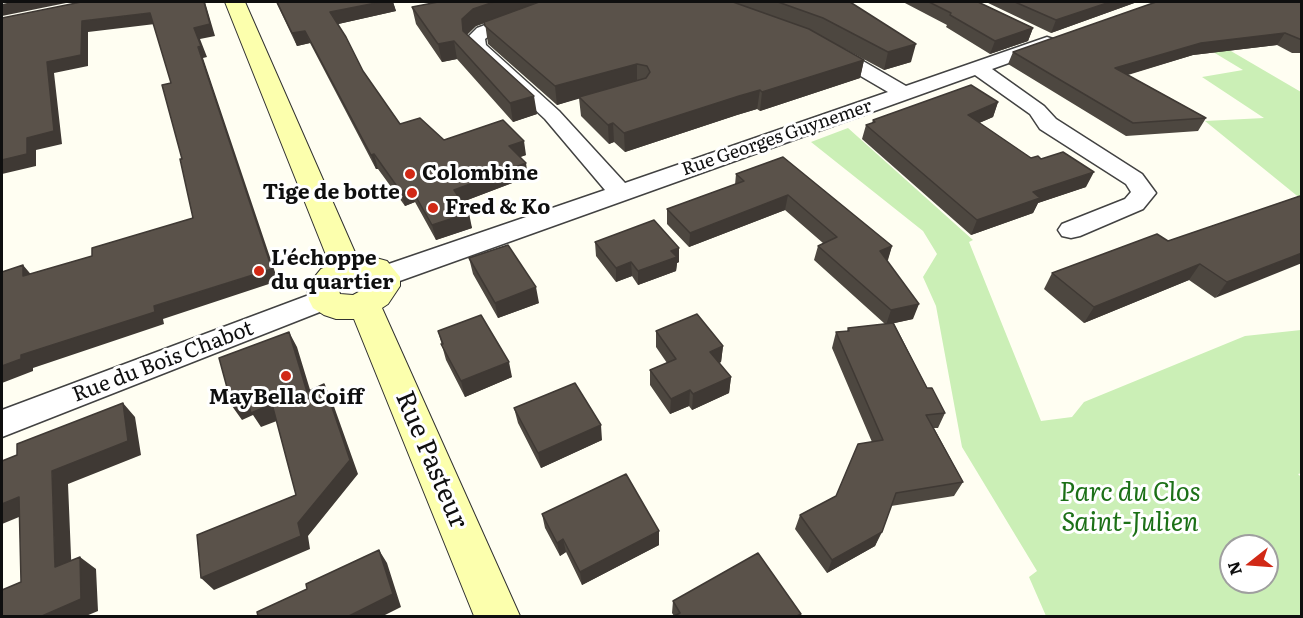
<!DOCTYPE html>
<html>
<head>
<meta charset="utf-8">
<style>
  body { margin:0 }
  #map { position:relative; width:1303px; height:618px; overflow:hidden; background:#fffef2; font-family:Literata,serif }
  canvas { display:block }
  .frame { position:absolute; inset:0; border:3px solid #0f0f0f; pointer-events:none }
  .north { position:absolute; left:1219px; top:534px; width:60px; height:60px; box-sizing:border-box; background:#fff; border:2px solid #9f9f9f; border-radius:50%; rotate:253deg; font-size:16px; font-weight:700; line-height:24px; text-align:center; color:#0f0f0f }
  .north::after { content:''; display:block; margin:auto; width:21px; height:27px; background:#d12916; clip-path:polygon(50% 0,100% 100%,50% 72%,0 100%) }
</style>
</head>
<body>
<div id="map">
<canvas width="1303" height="618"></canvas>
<div class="frame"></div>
<div class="north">N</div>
</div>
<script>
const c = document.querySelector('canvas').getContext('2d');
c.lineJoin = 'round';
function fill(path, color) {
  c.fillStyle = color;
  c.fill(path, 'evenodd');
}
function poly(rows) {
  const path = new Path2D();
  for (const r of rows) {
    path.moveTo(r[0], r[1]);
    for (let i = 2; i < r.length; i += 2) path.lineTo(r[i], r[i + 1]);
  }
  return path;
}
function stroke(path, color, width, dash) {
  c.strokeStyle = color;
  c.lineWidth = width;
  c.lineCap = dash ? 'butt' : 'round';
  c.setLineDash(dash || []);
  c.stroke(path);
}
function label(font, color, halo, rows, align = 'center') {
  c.font = font + ' Literata,serif';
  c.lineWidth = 6;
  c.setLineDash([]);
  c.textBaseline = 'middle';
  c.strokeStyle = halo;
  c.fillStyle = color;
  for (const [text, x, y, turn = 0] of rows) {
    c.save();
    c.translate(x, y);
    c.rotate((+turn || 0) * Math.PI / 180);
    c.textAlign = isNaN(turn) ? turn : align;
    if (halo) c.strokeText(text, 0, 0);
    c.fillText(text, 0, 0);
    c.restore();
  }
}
fill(poly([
  [1171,16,1301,92,1301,199,1205,121,1264,118,1202,77,1243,70,1160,20],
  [848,128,973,240,969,242,1041,421,1072,417,1084,402,1245,336,1301,330,1302,473,1298,474,1302,478,1301,616,1046,616,1029,577,1037,571,962,447,936,306,923,277,937,254,923,231,811,142],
  [1231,546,1267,546,1267,582,1231,582]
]), '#cbefb6');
const street = poly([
  [548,2,570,2,568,6,489,36,485,39,486,45,559,111,625,183,888,92,823,54,821,50,823,46,837,46,906,86,1047,37,1053,39,1056,43,1053,47,992,69,1044,106,1056,119,1142,174,1156,193,1143,209,1080,236,1071,238,1062,236,1058,230,1062,224,1125,199,1131,192,1126,184,1040,129,1030,114,975,75,394,283,384,285,374,283,370,276,374,269,605,190,545,119,468,47,467,38,477,28,548,2],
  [325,289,335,292,339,299,335,306,2,437,2,410,325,289]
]);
const secondary = poly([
  [225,2,245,2,357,257,365,255,387,261,400,277,400,286,388,304,382,308,520,616,474,616,354,319,336,319,324,315,313,308,309,300,307,288,312,280,321,269,330,265,225,2],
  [365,277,368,280,366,288,353,295,340,294,339,290,343,285,365,277]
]);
stroke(street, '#424242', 3);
stroke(secondary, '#313131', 2);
fill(street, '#fff');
fill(secondary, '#fcffad');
fill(poly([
  [276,2,393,2,396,11,338,24,363,71,400,124,444,140,526,155,520,157,528,177,462,202,472,228,436,240,415,202,405,206,378,169,376,169,310,43,297,46],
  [438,2,850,2,911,62,884,70,817,34,864,60,860,78,760,111,757,109,737,115,625,152,614,142,609,144,581,116,579,98,557,105,488,44,485,23,476,26,467,35,537,114,513,122,457,59,442,62,416,24,412,7],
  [903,2,978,2,1033,28,1028,41,990,54,946,27,947,25],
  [986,2,1147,2,1137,2,1051,33],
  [1302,2,1302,53,1292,53,1277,45,1193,55,1128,75,1206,118,1198,131,1126,136,1008,64,1013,52],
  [998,102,993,117,979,123,1031,158,1086,187,1038,203,1033,213,971,235,862,139,866,125,872,123,873,120],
  [783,157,892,246,887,261,913,319,894,323,927,388,945,413,938,428,934,428,963,482,954,496,891,506,875,546,827,573,795,529,800,515,836,496,872,442,832,348,836,332,847,331,848,328,885,324,814,260,818,246,823,243,785,210,689,247,667,224,667,209,735,185,736,174],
  [1300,196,1215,298,1189,280,1084,323,1044,289,1052,273,1168,241],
  [595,242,679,262,677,263,676,271,638,285,632,276,616,282,596,256],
  [469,258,539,303,498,318,473,274],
  [438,331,512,377,465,397,446,360],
  [656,331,723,346,721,362,719,363,731,377,729,393,692,410,689,406,670,414,650,385,650,370,667,363,656,347],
  [514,408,602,440,541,468,518,423],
  [542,514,659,531,659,545,582,585,566,552,560,556,545,528],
  [673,601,800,616,674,616,672,613]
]), '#4d4740');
fill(poly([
  [12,2,71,2,2,16,2,4],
  [204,2,205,2,215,36,200,39,207,57,203,58,278,281,163,319,164,324,33,368,33,371,2,383,2,366,21,355,154,306,272,269,198,47,194,28],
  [381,2,393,2,396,11,334,25,330,12],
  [494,2,543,2,476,26,465,36,463,31,462,19,473,9],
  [1110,2,1137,2,1051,33,1056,20],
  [150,13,155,24,88,32,88,66,54,73,62,144,36,150,36,166,2,174,2,160,27,138,47,62,82,21],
  [1033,28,1028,41,990,54,995,41],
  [305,31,310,43,297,46,292,33],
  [1285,33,1277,45,1193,55,1109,80,1115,68,1201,43],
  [454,41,457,59,442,62,438,44],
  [916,44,911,62,884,70,888,52],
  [864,60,860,78,760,111,762,92],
  [637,64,637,82,557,105,555,86],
  [760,90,757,109,737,115,625,152,624,133,739,96],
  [534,96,537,114,513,122,510,103],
  [998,102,993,117,963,130,968,115],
  [613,123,614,142,609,144,608,125],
  [524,141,526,155,512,160,509,146],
  [374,154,378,169,376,169,371,155],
  [526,163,528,177,457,204,454,190],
  [1094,172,1086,187,1038,203,1033,213,971,235,977,220,1033,192],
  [411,188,415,202,405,206,401,192],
  [788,195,785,210,689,247,690,233],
  [469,213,472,228,436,240,432,225],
  [892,246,888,260,875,266,880,251],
  [679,248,679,262,677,263,676,271,638,285,638,271,671,251],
  [1302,253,1302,263,1215,298,1227,282],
  [631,262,632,276,616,282,616,268],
  [1200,264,1189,280,1084,323,1094,307],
  [23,265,34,278,23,276],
  [536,287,539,303,498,318,495,303],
  [919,304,913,319,886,325,891,310],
  [289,332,297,347,315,406,307,392],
  [723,346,721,362,709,367,710,352],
  [509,362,512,377,465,397,461,381],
  [731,377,729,393,692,410,693,394],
  [324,384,331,398,358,474,308,536,310,549,214,590,201,578,298,523],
  [690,390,689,406,670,414,671,399],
  [247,399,272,404,282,419,261,427,253,415,242,420,232,406],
  [123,403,135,417,141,455,68,484,72,580,55,567,52,471],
  [601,425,602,440,541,468,538,453],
  [19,497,36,510,2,524,2,504],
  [659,531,659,545,582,585,580,572],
  [882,532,875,546,827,573,832,560],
  [563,539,566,552,560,556,557,543],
  [379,550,387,563,401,607,383,616,349,616],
  [80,557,96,569,98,611,86,616,42,616]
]), '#3f3934');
const building = poly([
  [81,2,204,2,210,24,194,28,201,46,198,47,272,269,154,306,155,312,21,355,21,359,2,366,2,272,23,265,23,276,92,256,92,248,193,218,180,159,182,159,162,85,171,83,150,13,82,21,81,55,47,62,54,131,27,138,27,154,2,160,2,18,81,2],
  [277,2,381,2,330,12,346,37,363,71,400,124,420,118,444,140,503,120,524,141,509,146,526,163,454,190,469,213,432,225,411,188,401,192,374,154,371,155,305,31,292,33,277,2],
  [438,2,494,2,473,9,462,19,463,31,534,96,510,103,454,41,438,44,412,7,438,2],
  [539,2,733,2,809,29,864,60,762,92,760,90,739,96,624,133,613,123,608,125,579,97,646,78,650,72,647,66,637,64,555,86,485,26,484,22,487,21,539,2],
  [778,2,850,2,916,44,888,52,823,18,778,2],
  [929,2,978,2,1033,28,995,41,950,15,951,13,929,2],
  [1015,2,1110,2,1056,20,1015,2],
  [1156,2,1302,2,1302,40,1285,33,1201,43,1115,68,1206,118,1133,123,1013,52,1156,2],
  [971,85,998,102,968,115,1031,158,1038,156,1041,159,1063,152,1094,172,1033,192,1040,198,977,220,866,125,875,122,873,120,971,85],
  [783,157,892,246,880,251,919,304,891,310,818,246,837,237,788,195,690,233,667,209,744,181,736,174,783,157],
  [1300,196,1302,200,1302,253,1227,282,1200,264,1094,307,1052,273,1157,234,1168,241,1300,196],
  [654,220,679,248,671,251,677,257,638,271,631,262,616,268,595,242,654,220],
  [508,245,536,287,495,303,469,258,508,245],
  [697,314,723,346,710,352,731,377,693,394,690,390,671,399,650,370,676,359,656,331,697,314],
  [481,315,509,362,461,381,441,344,443,344,438,331,481,315],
  [893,323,927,388,932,388,945,413,926,415,963,482,896,493,882,532,832,560,800,515,836,496,858,444,883,440,836,332,849,331,848,328,893,323],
  [289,332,307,392,324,384,350,460,298,523,301,536,201,578,197,535,296,495,272,404,251,413,247,399,232,406,219,358,289,332],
  [575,383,601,425,538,453,514,408,575,383],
  [123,403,128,441,52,471,55,567,80,557,81,599,42,616,2,616,2,590,21,582,19,497,2,504,2,461,17,455,17,444,123,403],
  [626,474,659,531,580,572,563,539,557,543,542,514,626,474],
  [379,550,393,594,349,616,258,616,257,612,307,589,306,584,379,550],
  [758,553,801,614,797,616,674,616,680,613,673,601,758,553]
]);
fill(building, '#5a524a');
stroke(building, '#3f3934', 1.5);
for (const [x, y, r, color] of [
  [410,174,6,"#d12916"],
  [412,193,6,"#d12916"],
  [433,208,6,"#d12916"],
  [259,271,6,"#d12916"],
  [286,376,6,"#d12916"]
]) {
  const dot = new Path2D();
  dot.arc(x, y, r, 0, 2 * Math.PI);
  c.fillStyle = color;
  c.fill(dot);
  stroke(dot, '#fff', 2);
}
label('18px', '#0f0f0f', '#fff', [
  ["Rue Georges Guynemer",777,138,-19]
]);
label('bold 21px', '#0f0f0f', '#fff', [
  ["Colombine",422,174],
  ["Tige de botte",400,193,"right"],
  ["Fred & Ko",445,208],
  ["L'échoppe",271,259],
  ["du quartier",271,283],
  ["MayBella Coiff",286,398,"center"]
], 'left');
label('21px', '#0f0f0f', '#fff', [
  ["Rue du Bois Chabot",163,362,-21]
]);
label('26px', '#0f0f0f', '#fff', [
  ["Rue Pasteur",431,460,67]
]);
label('italic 26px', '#1c7017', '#fff', [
  ["Parc du Clos",1130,493],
  ["Saint-Julien",1130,523]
]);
</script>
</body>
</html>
